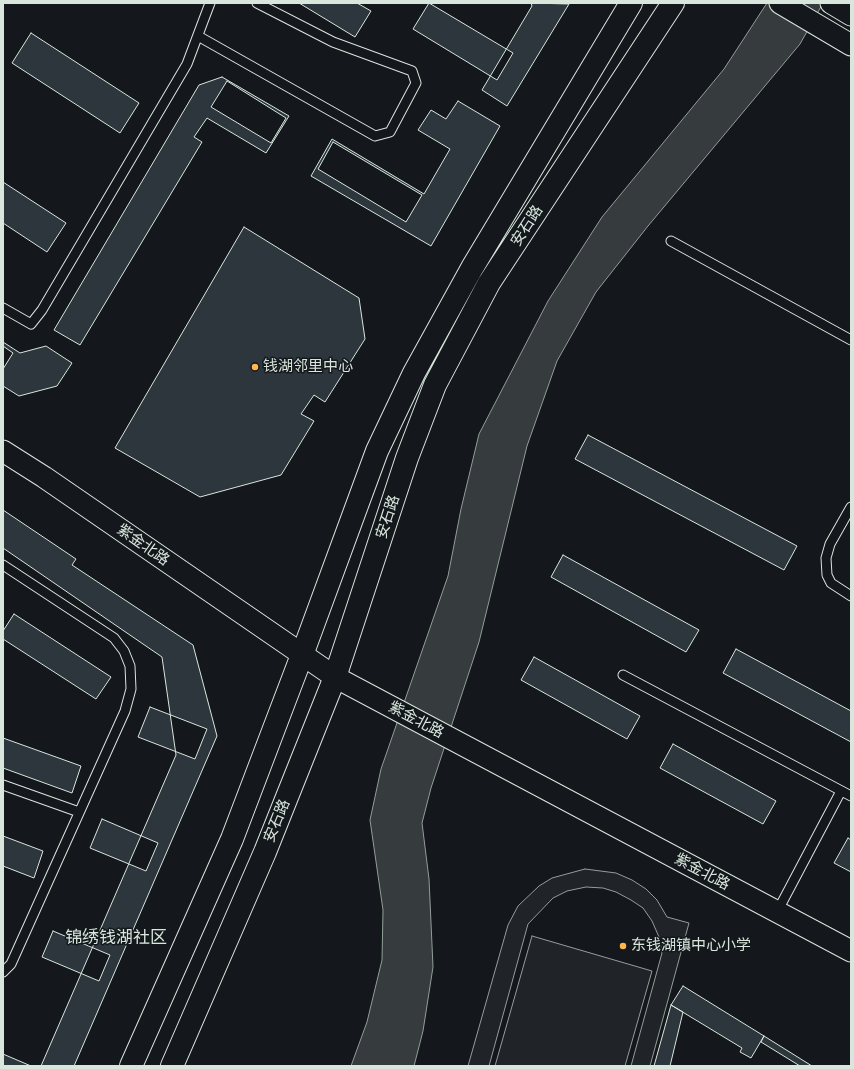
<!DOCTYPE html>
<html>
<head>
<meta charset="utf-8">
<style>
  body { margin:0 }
  #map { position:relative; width:854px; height:1069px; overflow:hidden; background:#14181c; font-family:Cabin,sans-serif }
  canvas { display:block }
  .frame { position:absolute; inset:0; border:4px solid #d8e6dc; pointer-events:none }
</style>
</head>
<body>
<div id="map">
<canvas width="854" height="1069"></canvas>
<div class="frame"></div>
</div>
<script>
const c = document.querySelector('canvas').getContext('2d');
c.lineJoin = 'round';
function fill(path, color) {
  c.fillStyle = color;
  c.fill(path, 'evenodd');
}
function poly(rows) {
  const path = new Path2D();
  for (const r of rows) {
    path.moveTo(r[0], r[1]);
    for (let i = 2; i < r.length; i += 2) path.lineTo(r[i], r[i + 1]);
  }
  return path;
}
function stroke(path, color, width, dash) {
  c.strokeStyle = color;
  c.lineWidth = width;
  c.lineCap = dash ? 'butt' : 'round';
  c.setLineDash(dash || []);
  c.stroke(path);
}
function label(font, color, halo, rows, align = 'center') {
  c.font = font + ' Cabin,"Noto Sans SC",sans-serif';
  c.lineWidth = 3;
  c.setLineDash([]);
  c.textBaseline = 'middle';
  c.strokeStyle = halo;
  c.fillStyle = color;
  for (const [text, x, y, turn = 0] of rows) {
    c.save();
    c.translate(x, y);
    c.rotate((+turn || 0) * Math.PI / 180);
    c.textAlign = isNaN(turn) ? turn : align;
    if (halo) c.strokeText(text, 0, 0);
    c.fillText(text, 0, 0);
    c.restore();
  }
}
const green = poly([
  [585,869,616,873,632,880,646,889,657,900,667,917,689,923,650,1066,631,1066,662,953,659,937,652,921,643,908,631,900,616,892,603,888,586,887,567,891,553,898,528,924,489,1066,468,1066,508,925,518,906,539,886,552,878,585,869],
  [532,936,652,971,625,1066,495,1066,532,936]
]);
fill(green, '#202428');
stroke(green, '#939e99', 1);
const water = poly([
  [767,3,823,3,800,44,648,226,596,292,557,361,527,446,479,642,431,788,422,823,429,879,433,967,423,1031,414,1066,351,1066,367,1022,382,960,383,910,370,820,381,769,448,576,461,509,479,434,548,301,602,217,724,69,767,3]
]);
fill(water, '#363b3e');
stroke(water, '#939e99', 1);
const building = poly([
  [299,3,357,3,371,11,355,37,299,3],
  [429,3,513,53,497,80,413,29,429,3],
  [531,3,569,4,507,106,482,90,532,6,531,3],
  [31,33,139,103,120,133,12,63,31,33],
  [222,77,289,116,266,153,207,118,194,137,202,142,80,345,54,330,199,85,222,77],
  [227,81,286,118,271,143,211,107,227,81],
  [458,101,500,126,431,246,311,176,332,139,424,194,450,149,418,130,431,110,446,119,458,101],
  [333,142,422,195,406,222,318,169,333,142],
  [3,182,66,223,47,252,3,223,3,182],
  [244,227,359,298,365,339,325,402,314,395,301,414,314,421,281,475,200,497,115,448,244,227],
  [3,342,20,353,46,346,72,363,57,386,19,396,3,386,3,342],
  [3,346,13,353,3,369,3,346],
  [588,435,797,546,784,570,575,459,588,435],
  [3,510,76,559,72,565,193,645,217,736,74,1066,41,1066,176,755,162,657,3,548,3,510],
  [563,555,699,630,686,652,551,577,563,555],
  [14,614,111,677,96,699,3,639,3,631,14,614],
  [736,649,851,711,851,742,723,673,736,649],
  [534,657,640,716,627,739,521,680,534,657],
  [150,707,207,729,195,759,138,737,150,707],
  [3,738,81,766,72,793,3,768,3,738],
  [673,744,776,801,763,824,660,768,673,744],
  [102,819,158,843,146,871,90,848,102,819],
  [3,836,43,851,34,878,3,866,3,836],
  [848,838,851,840,851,872,834,863,848,838],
  [53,931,110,955,99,981,42,957,53,931],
  [683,986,764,1036,751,1058,740,1052,742,1048,671,1005,683,986],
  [671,1005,683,1012,670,1066,654,1066,671,1005],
  [764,1036,812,1066,800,1066,761,1042,764,1036],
  [3,1054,31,1066,3,1066,3,1054]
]);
fill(building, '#2c363c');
stroke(building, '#d8e6dc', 1);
const service = poly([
  [198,36,375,136,390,132,416,83,412,71,333,42,257,3],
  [671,241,851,340],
  [3,308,31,324,42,310,187,64,210,3],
  [851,507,830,544,826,558,827,575,831,583,851,596],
  [3,565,114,638,124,651,130,666,131,689,125,711,11,964,3,972],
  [623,675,851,796],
  [3,785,79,812],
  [777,912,841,791]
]);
const tertiary = poly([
  [780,3,851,45],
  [831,3,851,15],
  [3,451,44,477,335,677,851,951]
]);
const primary = poly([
  [131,1066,232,839,302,655,377,451,414,373,472,268,631,3],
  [172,1066,265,852,335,677,407,458,435,385,489,283,673,3]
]);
stroke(service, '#d8e6dc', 11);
stroke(tertiary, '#d8e6dc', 23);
stroke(primary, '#d8e6dc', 24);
stroke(service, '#14181c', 9);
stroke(tertiary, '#14181c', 21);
stroke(primary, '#14181c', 22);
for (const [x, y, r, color] of [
  [255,367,4,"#ffb74d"],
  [623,946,4,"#ffb74d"]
]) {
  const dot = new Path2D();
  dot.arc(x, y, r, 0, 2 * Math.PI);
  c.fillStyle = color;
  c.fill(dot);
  stroke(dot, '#14181c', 1.5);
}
label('15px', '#d8e6dc', '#14181c', [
  ["安石路",527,226,-57],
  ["安石路",388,517,-72],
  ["紫金北路",143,545,35],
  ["紫金北路",416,720,28],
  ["安石路",277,821,-68],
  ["紫金北路",702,872,28]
]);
label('15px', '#d8e6dc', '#14181c', [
  ["钱湖邻里中心",263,367],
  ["东钱湖镇中心小学",631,946]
], 'left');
label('17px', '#d8e6dc', '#14181c', [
  ["锦绣钱湖社区",116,938]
]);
</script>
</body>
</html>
